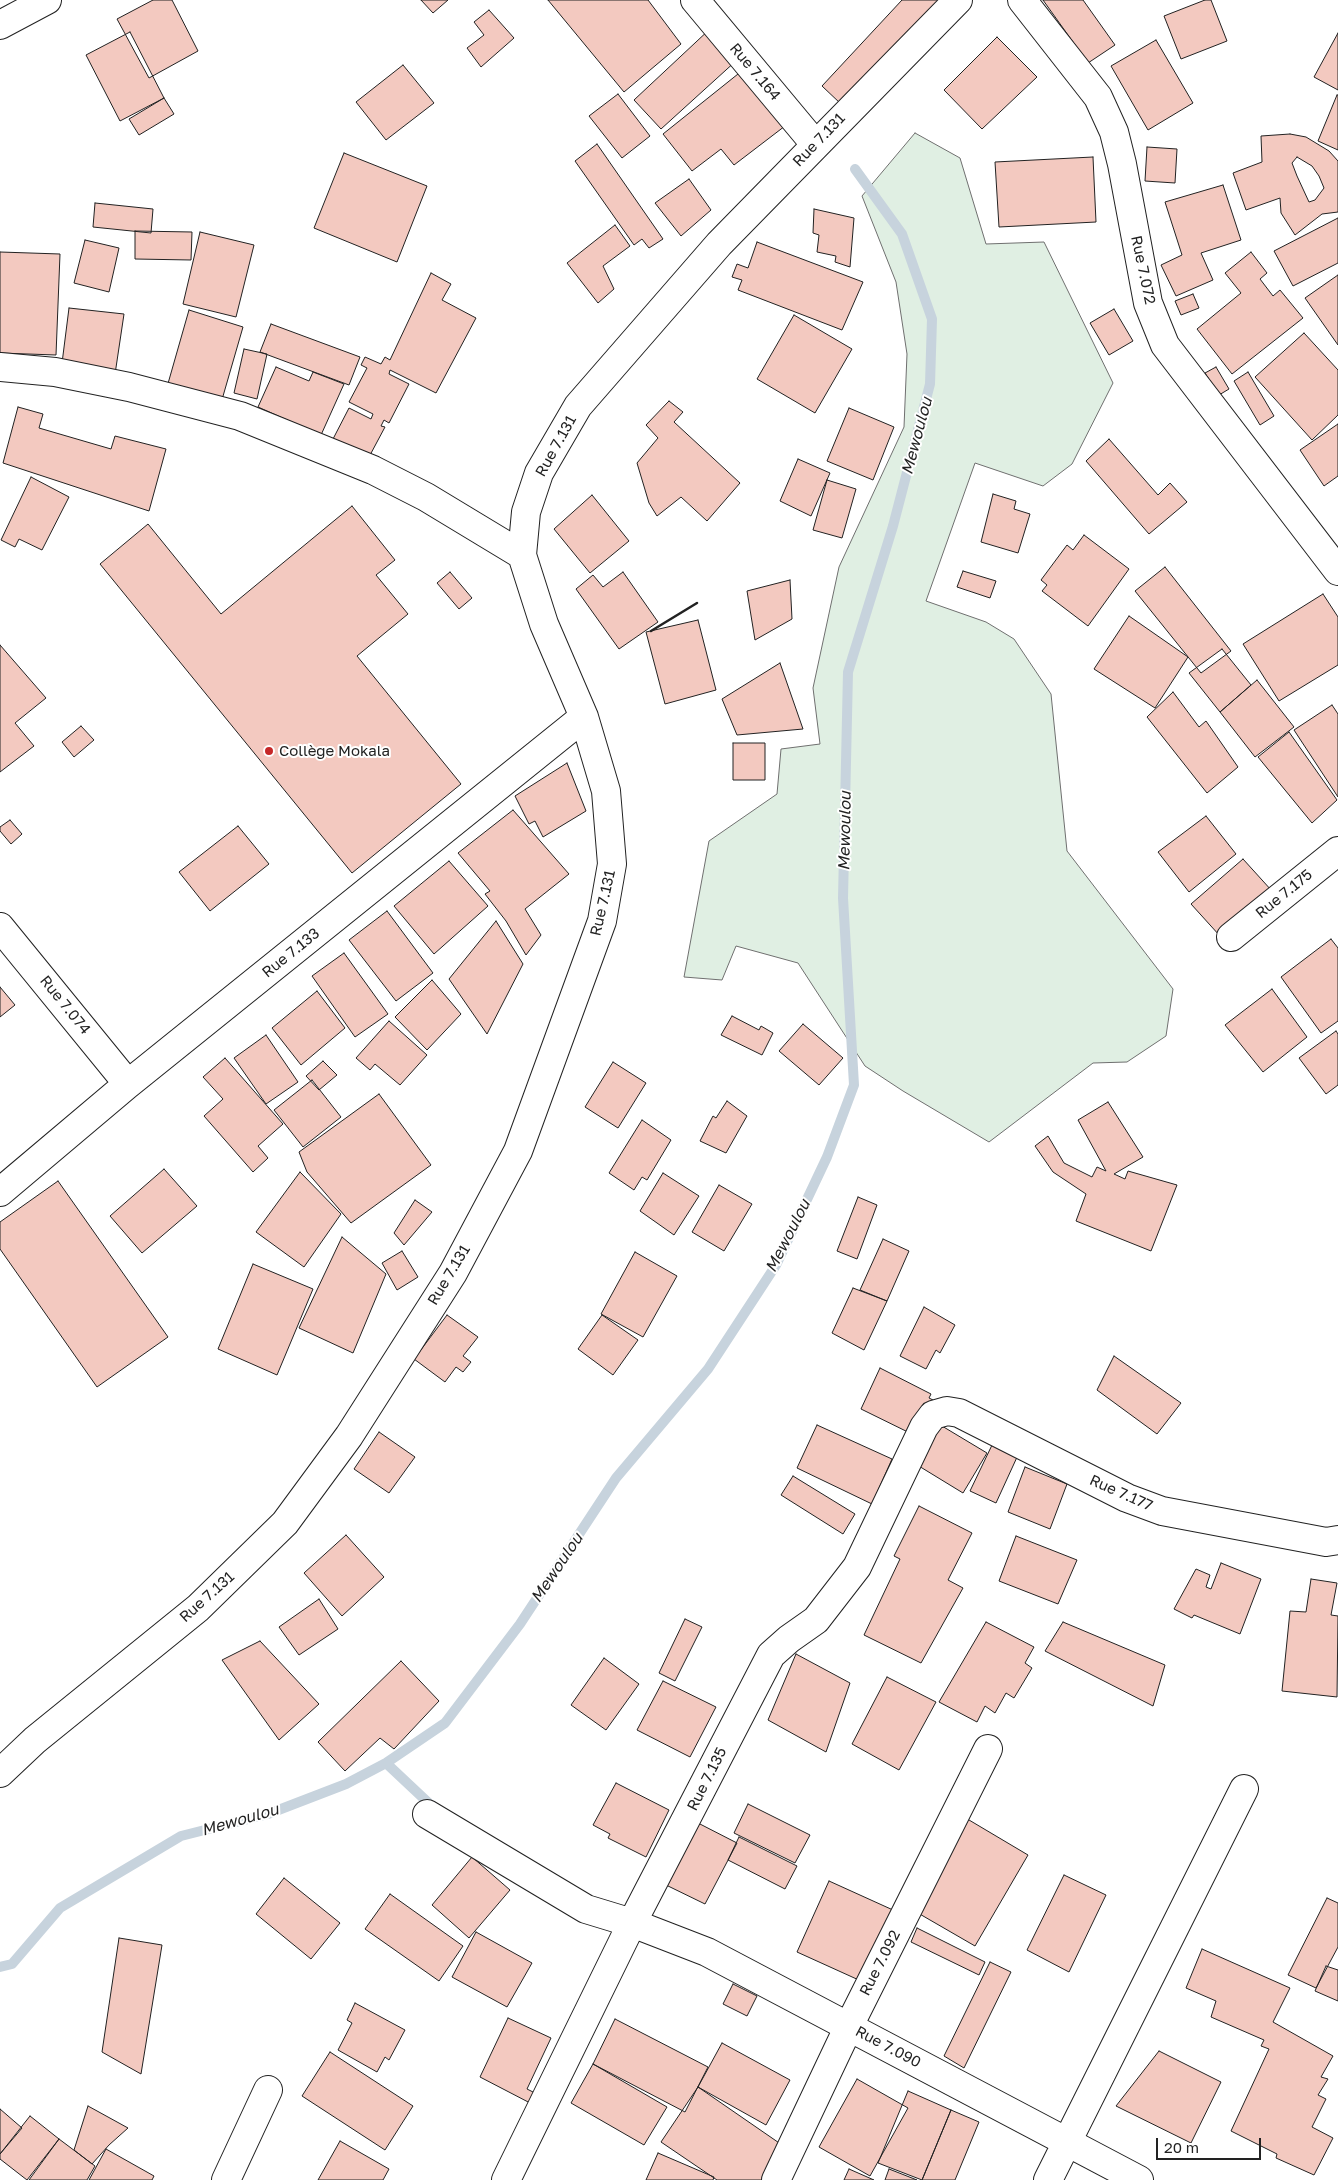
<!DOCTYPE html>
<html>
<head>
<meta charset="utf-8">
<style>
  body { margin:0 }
  #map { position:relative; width:1338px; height:2180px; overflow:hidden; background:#fff; font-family:"Golos Text",sans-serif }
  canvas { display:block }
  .scale { position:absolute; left:1156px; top:2138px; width:105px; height:22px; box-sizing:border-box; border:2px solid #222; border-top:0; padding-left:6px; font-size:15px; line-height:18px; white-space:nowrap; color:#222; -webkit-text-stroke:4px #fff; paint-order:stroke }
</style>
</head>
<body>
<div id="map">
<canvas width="1338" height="2180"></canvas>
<div class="scale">20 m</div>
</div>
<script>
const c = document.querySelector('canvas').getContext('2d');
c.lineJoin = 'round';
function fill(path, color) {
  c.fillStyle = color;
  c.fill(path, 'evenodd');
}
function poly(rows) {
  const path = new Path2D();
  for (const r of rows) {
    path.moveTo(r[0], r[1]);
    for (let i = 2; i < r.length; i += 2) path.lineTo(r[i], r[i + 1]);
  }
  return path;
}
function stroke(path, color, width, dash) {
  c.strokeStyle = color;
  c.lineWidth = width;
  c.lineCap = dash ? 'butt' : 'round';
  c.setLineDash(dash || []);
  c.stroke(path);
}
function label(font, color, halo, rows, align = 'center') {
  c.font = font + ' "Golos Text",sans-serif';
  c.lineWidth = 4;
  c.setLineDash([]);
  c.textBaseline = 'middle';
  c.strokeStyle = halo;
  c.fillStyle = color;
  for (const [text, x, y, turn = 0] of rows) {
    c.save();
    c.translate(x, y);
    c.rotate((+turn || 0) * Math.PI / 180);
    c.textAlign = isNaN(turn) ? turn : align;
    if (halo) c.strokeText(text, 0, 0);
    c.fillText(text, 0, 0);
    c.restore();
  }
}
const green = poly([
  [915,133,960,158,986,244,1044,242,1113,383,1072,464,1043,486,975,463,926,601,986,622,1014,639,1051,694,1067,851,1173,989,1166,1036,1127,1062,1093,1063,989,1142,903,1091,865,1066,798,963,736,946,722,980,684,977,709,841,777,794,781,749,820,744,813,688,839,567,904,427,907,354,896,282,862,196,915,133]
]);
fill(green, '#e0efe3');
stroke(green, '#6f6f6f', 1);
stroke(poly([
  [386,1763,436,1810],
  [0,1967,12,1964,60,1908,181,1836,268,1814,346,1784,386,1763,445,1723,520,1624,616,1478,708,1369,776,1265,827,1157,854,1085,843,898,848,672,893,526,930,384,932,319,902,234,855,169]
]), '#c7d3dd', 10);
const building = poly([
  [153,0,172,0,198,51,149,78,117,19,153,0],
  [421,0,448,0,433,13,421,0],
  [548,0,648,0,681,44,624,92,548,0],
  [902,0,939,0,841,104,822,86,902,0],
  [1043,0,1083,0,1115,45,1088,63,1043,0],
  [1205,0,1211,0,1227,41,1181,59,1164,16,1205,0],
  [489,10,514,38,481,67,467,48,484,35,474,22,489,10],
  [711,28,737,60,661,129,634,100,711,28],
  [130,32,164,98,120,121,86,55,130,32],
  [1338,33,1338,90,1314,77,1338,33],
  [997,37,1037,77,982,129,944,90,997,37],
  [1156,40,1193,103,1148,130,1111,66,1156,40],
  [403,65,434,103,386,140,356,102,403,65],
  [743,70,785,126,734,165,721,149,692,171,663,134,743,70],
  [618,94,650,136,622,158,589,116,618,94],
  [1337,95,1338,95,1338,150,1318,141,1337,95],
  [164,98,174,114,139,135,129,119,164,98],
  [1290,134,1306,137,1329,151,1338,161,1338,212,1322,214,1295,235,1281,213,1280,198,1246,210,1233,173,1262,162,1261,136,1290,134],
  [1297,157,1312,166,1319,176,1324,188,1315,200,1309,202,1297,176,1292,163,1297,157],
  [597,144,663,239,649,248,642,239,634,245,575,161,597,144],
  [1147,147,1177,149,1175,183,1145,181,1147,147],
  [344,153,427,186,397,262,314,228,344,153],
  [1093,157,1096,222,999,227,995,162,1093,157],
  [689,179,711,210,681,236,655,203,689,179],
  [1223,185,1241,240,1201,253,1213,280,1176,296,1161,265,1182,255,1165,202,1223,185],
  [95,203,153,209,151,233,93,227,95,203],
  [814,209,854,218,850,267,835,262,836,256,817,252,819,235,813,233,814,209],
  [1338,218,1338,263,1293,286,1274,251,1338,218],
  [615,225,630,246,603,266,614,289,598,303,567,263,615,225],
  [135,231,192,232,191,260,135,259,135,231],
  [200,232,254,245,236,317,183,304,200,232],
  [85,240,119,248,109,292,74,283,85,240],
  [757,242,863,282,842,330,738,290,742,280,732,277,737,264,748,268,757,242],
  [0,252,60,254,56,355,0,353,0,252],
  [1251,252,1267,273,1260,279,1273,296,1280,290,1303,318,1232,374,1197,329,1241,293,1225,273,1251,252],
  [431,273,451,284,442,300,476,318,436,393,390,370,389,374,409,384,389,423,384,420,381,426,385,427,369,457,333,439,349,408,371,419,373,414,349,402,367,368,361,365,365,357,381,364,385,357,390,360,431,273],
  [1338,275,1338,345,1305,298,1338,275],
  [1193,294,1199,308,1181,315,1175,301,1193,294],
  [69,308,124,314,114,381,61,371,69,308],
  [1114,309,1133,341,1109,355,1090,323,1114,309],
  [189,310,243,327,219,410,165,394,189,310],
  [794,315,852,349,815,413,757,379,794,315],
  [271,324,360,357,349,385,260,352,271,324],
  [1304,333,1338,370,1338,415,1312,440,1255,377,1304,333],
  [244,349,267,354,257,399,234,393,244,349],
  [276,367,309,381,313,372,344,384,321,435,258,407,276,367],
  [1216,367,1229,389,1219,395,1205,373,1216,367],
  [1248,372,1274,416,1260,425,1234,381,1248,372],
  [669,401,683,412,674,422,740,483,707,521,681,497,657,516,649,503,637,463,658,438,646,425,669,401],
  [18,407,43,414,39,428,111,449,115,436,166,449,149,511,3,463,18,407],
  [849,408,894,427,873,480,827,461,849,408],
  [1338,424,1338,476,1324,486,1300,450,1338,424],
  [1109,439,1158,495,1170,483,1187,502,1149,534,1086,461,1109,439],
  [798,459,830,473,811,516,780,501,798,459],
  [31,477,69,497,42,550,19,539,15,547,1,540,31,477],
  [827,480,856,489,842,538,813,530,827,480],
  [993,494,1016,501,1014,509,1030,514,1018,553,981,542,993,494],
  [592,495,629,541,590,573,554,529,592,495],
  [352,506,395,560,376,575,408,614,357,656,461,784,352,873,100,564,148,524,221,614,352,506],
  [1084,535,1129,569,1088,626,1042,591,1047,585,1041,580,1067,545,1073,550,1084,535],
  [1165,567,1231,651,1201,673,1135,591,1165,567],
  [963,571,996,581,990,598,957,587,963,571],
  [450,572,472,598,459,609,437,583,450,572],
  [623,572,658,622,619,649,576,589,593,575,603,587,623,572],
  [790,580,792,619,755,640,747,591,790,580],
  [1323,594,1338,617,1338,665,1279,701,1243,644,1323,594],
  [1129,616,1188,657,1155,708,1094,669,1129,616],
  [698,620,716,690,665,704,646,632,698,620],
  [0,645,46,698,15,723,34,746,0,772,0,645],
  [1222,649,1251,685,1220,712,1189,673,1222,649],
  [780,663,803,729,737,735,722,699,780,663],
  [1257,680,1294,727,1255,757,1220,712,1257,680],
  [1173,692,1199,727,1206,721,1238,767,1207,793,1147,717,1173,692],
  [1332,705,1338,714,1338,797,1294,730,1332,705],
  [81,726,94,740,74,757,62,742,81,726],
  [1289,732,1337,800,1312,823,1258,757,1289,732],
  [733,743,765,743,765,780,733,780,733,743],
  [567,763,586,811,543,837,535,821,529,824,515,796,567,763],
  [513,810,569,874,525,909,541,935,526,955,506,921,485,894,490,891,458,853,513,810],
  [1206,816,1236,854,1189,892,1158,852,1206,816],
  [10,820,22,834,11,844,0,831,0,827,10,820],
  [238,826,269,864,210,911,179,872,238,826],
  [1243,859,1272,891,1220,936,1191,904,1243,859],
  [449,861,488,906,434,954,394,906,449,861],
  [387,911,433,973,396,1001,349,940,387,911],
  [496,921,523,964,487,1034,449,979,496,921],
  [1331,939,1338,948,1338,1021,1321,1033,1281,977,1331,939],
  [344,953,388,1014,355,1037,312,976,344,953],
  [432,980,461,1014,427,1050,395,1017,432,980],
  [0,987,15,1005,0,1017,0,987],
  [1272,989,1307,1037,1263,1072,1225,1025,1272,989],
  [317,991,345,1028,301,1065,272,1028,317,991],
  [732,1016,759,1030,761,1026,773,1033,762,1055,721,1035,732,1016],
  [389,1021,427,1055,400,1085,375,1064,370,1070,356,1058,389,1021],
  [803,1024,843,1058,819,1085,779,1051,803,1024],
  [1336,1031,1338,1034,1338,1085,1326,1094,1299,1058,1336,1031],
  [266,1035,298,1082,266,1104,234,1058,266,1035],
  [225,1058,283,1124,258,1146,268,1158,253,1172,204,1116,223,1099,203,1077,225,1058],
  [323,1061,337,1075,319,1090,306,1076,323,1061],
  [613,1062,646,1083,618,1128,585,1107,613,1062],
  [312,1080,341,1117,303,1147,274,1110,312,1080],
  [379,1094,431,1165,351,1223,307,1172,299,1152,379,1094],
  [727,1101,747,1116,726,1153,700,1141,713,1116,716,1118,727,1101],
  [1108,1102,1143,1157,1114,1174,1125,1179,1128,1171,1177,1185,1151,1251,1076,1221,1086,1194,1053,1172,1035,1146,1048,1136,1064,1163,1092,1177,1097,1167,1106,1171,1078,1120,1108,1102],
  [642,1120,671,1140,647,1180,642,1177,634,1190,609,1173,642,1120],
  [164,1169,197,1206,142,1253,110,1216,164,1169],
  [300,1172,341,1214,304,1267,256,1232,300,1172],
  [663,1173,699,1196,674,1235,640,1211,663,1173],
  [58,1181,168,1337,97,1387,0,1249,0,1222,58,1181],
  [719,1185,752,1204,724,1251,692,1232,719,1185],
  [858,1197,877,1205,857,1259,837,1251,858,1197],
  [415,1200,432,1212,404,1245,394,1233,415,1200],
  [342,1237,386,1274,353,1353,299,1328,342,1237],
  [883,1239,909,1251,887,1301,860,1290,883,1239],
  [402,1251,418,1277,397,1290,382,1263,402,1251],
  [635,1252,677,1276,643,1337,601,1314,635,1252],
  [253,1264,313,1289,277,1375,218,1349,253,1264],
  [853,1288,887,1301,864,1350,832,1333,853,1288],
  [924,1307,955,1325,940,1353,936,1350,926,1369,900,1356,924,1307],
  [447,1315,478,1337,463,1356,471,1362,463,1372,456,1367,445,1382,414,1359,447,1315],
  [602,1315,638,1340,613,1375,578,1349,602,1315],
  [1114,1356,1181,1403,1157,1434,1097,1390,1114,1356],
  [880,1368,931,1394,929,1398,933,1400,916,1436,861,1409,880,1368],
  [932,1420,987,1453,963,1493,909,1460,932,1420],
  [817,1425,892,1459,872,1504,797,1468,817,1425],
  [379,1432,415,1457,389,1493,354,1469,379,1432],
  [993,1443,1018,1455,996,1503,970,1491,993,1443],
  [1025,1467,1067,1484,1050,1529,1008,1512,1025,1467],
  [793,1476,855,1514,843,1534,781,1495,793,1476],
  [919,1506,972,1533,948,1580,963,1588,921,1663,864,1635,900,1559,894,1556,919,1506],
  [346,1535,384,1577,342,1616,304,1573,346,1535],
  [1016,1536,1077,1560,1058,1604,999,1581,1016,1536],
  [1221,1563,1261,1579,1240,1634,1194,1615,1192,1618,1174,1609,1196,1569,1210,1575,1206,1587,1211,1589,1221,1563],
  [1311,1579,1337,1583,1331,1615,1338,1616,1337,1697,1282,1691,1290,1611,1306,1612,1311,1579],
  [319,1599,338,1629,299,1655,279,1627,319,1599],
  [685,1619,702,1627,675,1681,659,1673,685,1619],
  [986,1622,1034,1647,1025,1663,1032,1668,1014,1698,1006,1693,995,1713,985,1706,977,1722,939,1702,986,1622],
  [1063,1622,1165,1665,1153,1706,1045,1651,1063,1622],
  [260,1641,319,1704,279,1740,222,1660,260,1641],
  [796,1654,850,1683,826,1752,768,1720,796,1654],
  [604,1658,639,1684,606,1730,571,1705,604,1658],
  [401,1661,439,1701,394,1749,380,1738,345,1771,318,1742,401,1661],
  [887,1677,936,1702,899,1770,852,1744,887,1677],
  [663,1681,716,1707,690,1757,637,1730,663,1681],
  [616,1783,669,1810,646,1857,608,1838,610,1834,593,1825,616,1783],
  [748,1804,810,1835,795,1863,734,1833,748,1804],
  [964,1817,1028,1855,975,1946,911,1909,964,1817],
  [698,1823,737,1843,705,1904,666,1885,698,1823],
  [739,1837,797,1866,785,1889,728,1860,739,1837],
  [472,1857,510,1890,469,1938,432,1905,472,1857],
  [1064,1875,1106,1895,1069,1972,1027,1950,1064,1875],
  [284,1878,340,1923,311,1959,256,1914,284,1878],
  [829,1881,893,1910,861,1981,797,1952,829,1881],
  [390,1894,463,1946,439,1981,365,1929,390,1894],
  [1327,1898,1338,1903,1338,1947,1316,1988,1288,1975,1327,1898],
  [917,1928,985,1962,979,1975,911,1942,917,1928],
  [476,1932,532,1963,507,2007,452,1977,476,1932],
  [119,1938,162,1945,141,2074,102,2052,119,1938],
  [1202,1949,1290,1988,1273,2022,1333,2056,1321,2077,1328,2079,1318,2095,1326,2099,1312,2127,1333,2138,1314,2175,1276,2158,1277,2154,1231,2131,1269,2049,1261,2046,1264,2040,1211,2017,1216,2001,1186,1988,1202,1949],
  [990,1962,1011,1972,964,2068,944,2056,990,1962],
  [1326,1966,1338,1970,1338,2001,1315,1991,1326,1966],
  [733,1984,757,1996,747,2016,723,2004,733,1984],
  [355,2003,405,2030,389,2060,385,2057,377,2072,338,2050,352,2023,347,2020,355,2003],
  [508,2018,551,2038,527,2089,537,2094,532,2104,480,2077,508,2018],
  [615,2019,708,2067,685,2112,593,2064,615,2019],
  [722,2043,790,2080,766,2125,698,2087,722,2043],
  [1159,2051,1221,2082,1191,2143,1116,2106,1159,2051],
  [330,2052,413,2106,385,2150,302,2096,330,2052],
  [593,2064,667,2107,644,2145,571,2103,593,2064],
  [857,2079,908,2108,870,2176,819,2147,857,2079],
  [698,2087,785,2147,763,2180,717,2180,661,2142,698,2087],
  [908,2091,951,2110,922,2180,878,2163,908,2091],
  [88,2106,128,2128,109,2145,92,2164,74,2150,88,2106],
  [0,2109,22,2128,0,2154,0,2109],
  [951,2110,979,2122,955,2180,922,2180,951,2110],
  [30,2116,59,2139,27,2180,0,2159,0,2154,30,2116],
  [59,2139,95,2166,87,2180,29,2180,59,2139],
  [340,2141,389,2169,383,2180,318,2180,340,2141],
  [106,2149,154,2176,152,2180,89,2180,106,2149],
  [658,2153,714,2177,713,2180,646,2180,658,2153],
  [849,2169,874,2180,844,2180,849,2169],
  [889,2169,917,2180,885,2180,889,2169]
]);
fill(building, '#f3c9c0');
stroke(building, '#222', 1);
const street = poly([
  [695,0,815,144],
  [1022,0,1098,97,1114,132,1122,164,1148,303,1165,345,1338,571],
  [0,25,47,0],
  [0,367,55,372,129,387,240,416,373,470,426,497,522,555],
  [0,927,128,1084],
  [1231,937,1338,851],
  [0,1192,128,1084,584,717],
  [0,1773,35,1740,198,1608,285,1523,349,1436,453,1273,518,1151,602,921,612,864,606,791,584,717,544,624,522,555,526,512,539,473,578,406,719,244,958,0],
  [427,1814,586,1909,632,1923,707,1952,1139,2180],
  [226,2180,268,2090],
  [506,2180,632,1923,771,1655,789,1639,816,1620,857,1567,924,1427,933,1415,947,1411,959,1413,1127,1498,1162,1511,1326,1542,1338,1540],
  [776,2180,849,2026,988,1749],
  [1048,2180,1244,1789]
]);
stroke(street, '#222', 30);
stroke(street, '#fff', 28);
stroke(poly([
  [651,631,697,603]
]), '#222', 2.5);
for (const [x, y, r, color] of [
  [269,751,5,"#c62828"]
]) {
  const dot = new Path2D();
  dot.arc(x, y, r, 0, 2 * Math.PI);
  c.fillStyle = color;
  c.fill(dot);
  stroke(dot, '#fff', 2);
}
label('15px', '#222', '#fff', [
  ["Rue 7.164",755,72,50],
  ["Rue 7.131",819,140,-46],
  ["Rue 7.072",1143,270,78],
  ["Rue 7.131",556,446,-61],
  ["Rue 7.175",1284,894,-39],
  ["Rue 7.131",603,903,-77],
  ["Rue 7.133",291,953,-39],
  ["Rue 7.074",65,1005,51],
  ["Rue 7.131",449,1275,-59],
  ["Rue 7.177",1121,1493,24],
  ["Rue 7.131",207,1597,-42],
  ["Rue 7.135",707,1779,-63],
  ["Rue 7.092",880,1963,-63],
  ["Rue 7.090",888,2047,28]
]);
label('15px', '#222', '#fff', [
  ["Collège Mokala",279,751]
], 'left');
label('italic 16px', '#222', '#fff', [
  ["Mewoulou",917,436,-75],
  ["Mewoulou",845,831,-89],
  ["Mewoulou",788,1236,-63],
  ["Mewoulou",557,1568,-56],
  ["Mewoulou",240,1820,-16]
]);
</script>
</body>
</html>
